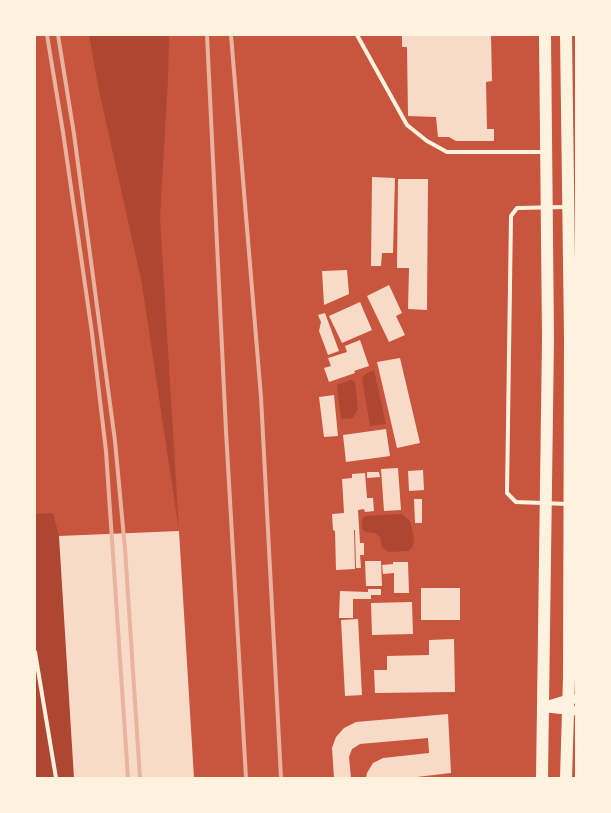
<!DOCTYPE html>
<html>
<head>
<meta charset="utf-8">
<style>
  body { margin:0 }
  #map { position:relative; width:611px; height:813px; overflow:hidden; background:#c8553d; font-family:"Open Sans",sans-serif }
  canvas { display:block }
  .frame { position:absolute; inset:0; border:36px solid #fff3e0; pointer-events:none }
</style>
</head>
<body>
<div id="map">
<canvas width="611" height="813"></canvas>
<div class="frame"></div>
</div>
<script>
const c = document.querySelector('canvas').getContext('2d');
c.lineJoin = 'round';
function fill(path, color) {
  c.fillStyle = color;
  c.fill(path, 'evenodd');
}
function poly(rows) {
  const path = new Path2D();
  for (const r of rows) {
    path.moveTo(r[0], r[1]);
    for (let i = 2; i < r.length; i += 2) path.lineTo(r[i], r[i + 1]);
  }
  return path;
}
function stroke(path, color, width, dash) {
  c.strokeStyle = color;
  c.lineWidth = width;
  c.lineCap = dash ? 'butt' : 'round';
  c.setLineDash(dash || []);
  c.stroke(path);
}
fill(poly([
  [89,35,169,35,168,79,160,218,179,531,142,284,98,86],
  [374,370,386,424,370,426,362,378,365,374],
  [351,380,355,382,358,409,353,418,341,419,337,385],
  [53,513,59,536,74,778,36,778,35,514],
  [402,514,410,521,414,538,413,546,409,551,389,552,382,547,380,537,375,533,366,532,362,529,362,519,365,516]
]), '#ae4732');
fill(poly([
  [402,35,491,35,492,81,486,82,487,129,494,129,494,141,456,141,449,137,438,137,436,117,408,116,407,47,402,47],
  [372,177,395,178,393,253,382,253,381,266,371,266],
  [398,179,428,179,427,310,408,309,409,268,397,268],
  [347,270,349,294,324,305,322,271],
  [389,285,402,313,396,316,405,335,389,342,367,296],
  [360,302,372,330,342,343,329,316],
  [325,313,339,351,328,355,319,331,321,322,318,315],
  [360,340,369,366,354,371,355,373,329,382,324,368,331,366,328,358,347,352,345,346],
  [400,358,420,443,397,448,377,362],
  [334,395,338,436,324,437,319,397],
  [386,429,390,456,346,462,343,435],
  [398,468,401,510,384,511,381,469],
  [423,470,424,490,409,491,408,471],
  [367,472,379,472,380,477,367,478],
  [365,473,367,498,373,498,374,511,365,512,364,509,358,510,360,543,364,543,364,555,360,555,361,568,356,568,355,530,354,530,355,569,336,570,335,531,333,530,332,514,344,513,342,479,352,478,352,474],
  [414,499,422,499,422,523,415,523],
  [179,531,194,778,74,778,59,536],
  [365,561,381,561,382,586,366,586],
  [393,562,408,562,409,593,394,593,394,573,383,574,382,565,393,564],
  [421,588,460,588,460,620,421,620],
  [368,589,381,589,381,595,371,595,371,599,353,599,353,618,339,618,340,591,368,592],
  [412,602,413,634,372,635,371,603],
  [358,619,362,695,345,696,341,620],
  [454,639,455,692,375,693,374,670,387,670,387,656,429,655,429,640],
  [448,714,451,773,408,778,366,778,367,773,373,763,383,758,429,753,428,738,360,744,352,749,349,757,351,778,334,778,332,748,336,737,344,728,356,722]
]), '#f7dbc8');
stroke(poly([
  [357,35,407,125,427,141,447,152,543,152],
  [566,207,517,208,511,216,507,493,516,502,568,504],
  [35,652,56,778]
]), '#fff3e0', 4);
stroke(poly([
  [542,707,568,699,576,699],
  [547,708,576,711]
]), '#fff3e0', 9);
stroke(poly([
  [542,778,548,338,545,35],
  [566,778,569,678,570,338,566,35]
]), '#fff3e0', 12);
stroke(poly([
  [47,35,63,132,92,333,106,451,128,778],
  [58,35,74,134,115,441,125,549,140,778],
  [207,35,226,431,246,778],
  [231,35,261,397,281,778]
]), '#e9b49f', 4);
</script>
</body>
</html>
